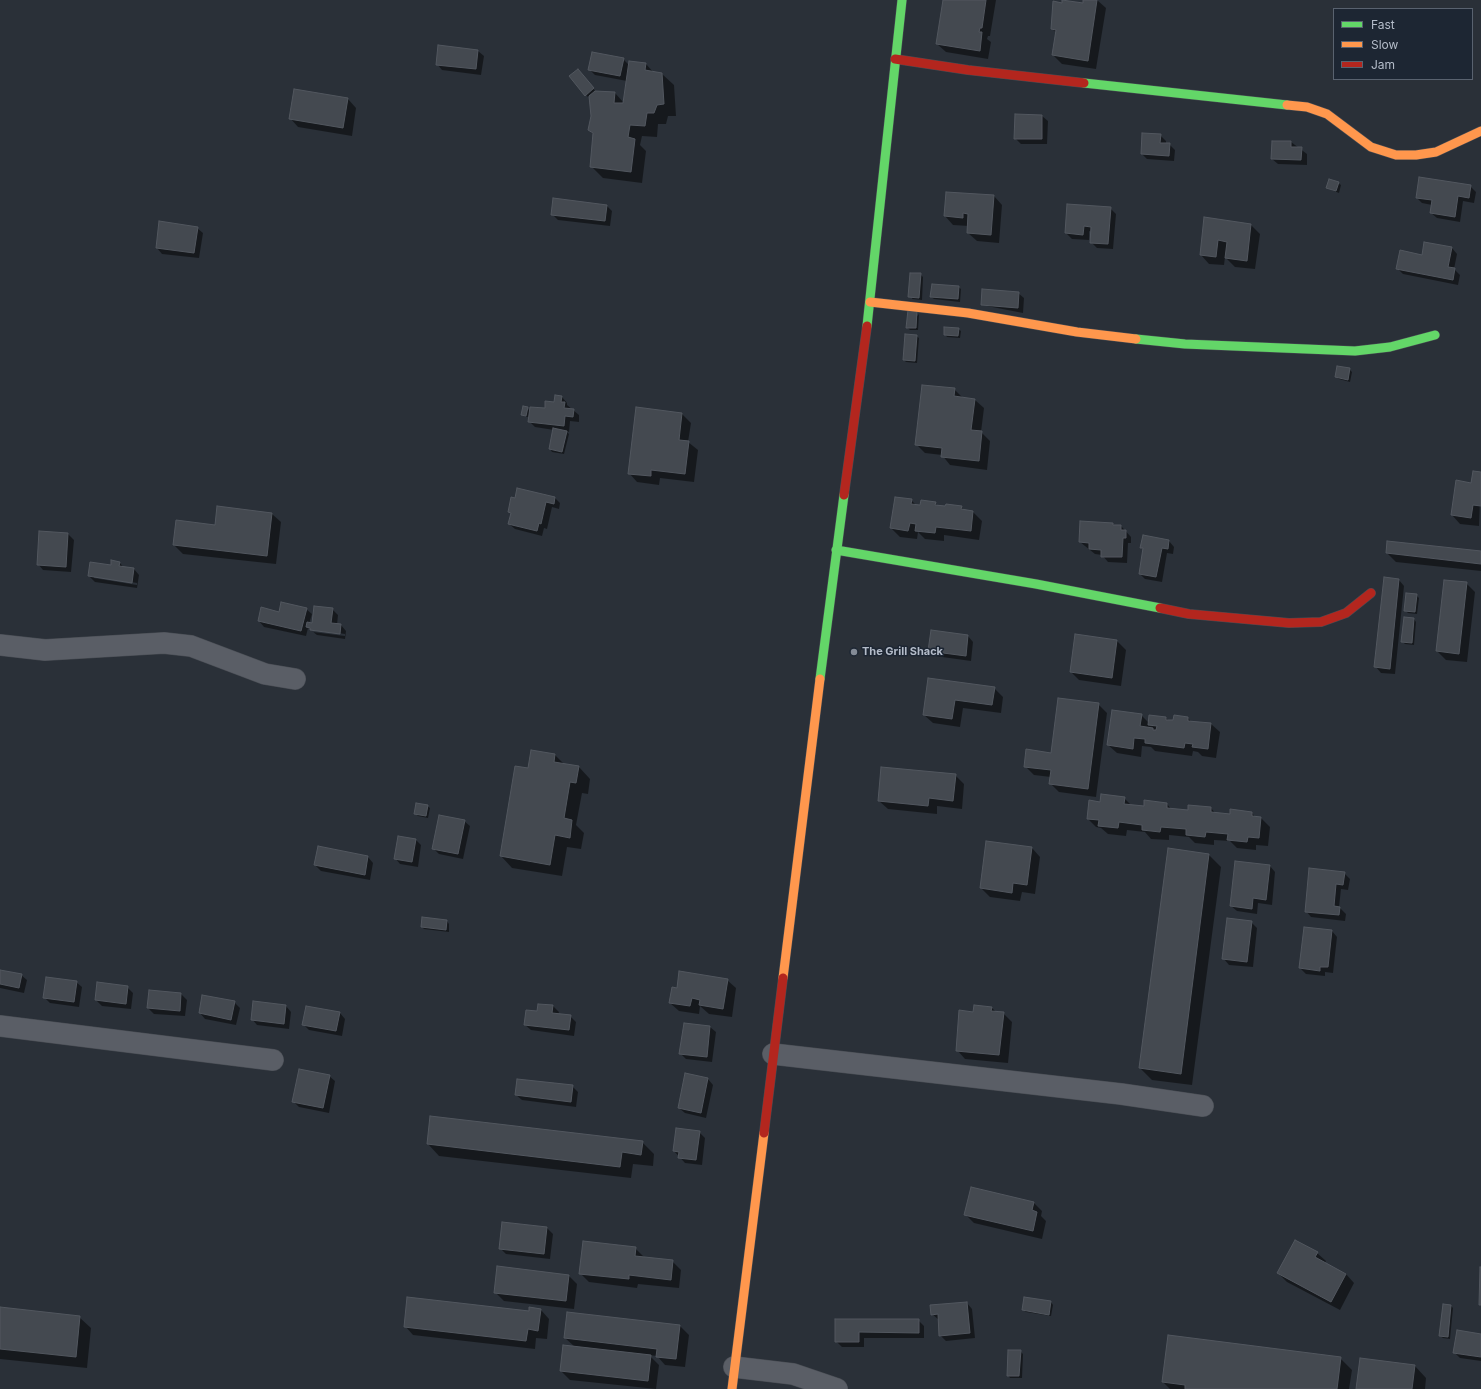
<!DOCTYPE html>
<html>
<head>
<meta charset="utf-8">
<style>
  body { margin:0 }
  #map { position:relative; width:1481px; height:1389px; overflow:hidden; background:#2a3038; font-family:Inter,sans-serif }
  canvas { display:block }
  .legend { position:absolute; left:1333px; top:8px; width:140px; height:72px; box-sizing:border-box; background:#1d2633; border:1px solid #59626f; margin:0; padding:5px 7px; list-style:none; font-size:12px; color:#b4bcc9 }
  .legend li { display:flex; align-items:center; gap:8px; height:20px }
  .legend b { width:20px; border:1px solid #59626f }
</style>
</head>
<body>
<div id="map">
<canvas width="1481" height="1389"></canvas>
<ul class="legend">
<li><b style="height:5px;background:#63d668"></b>Fast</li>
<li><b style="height:5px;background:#ff974d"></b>Slow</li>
<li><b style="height:5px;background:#b3261e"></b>Jam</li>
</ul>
</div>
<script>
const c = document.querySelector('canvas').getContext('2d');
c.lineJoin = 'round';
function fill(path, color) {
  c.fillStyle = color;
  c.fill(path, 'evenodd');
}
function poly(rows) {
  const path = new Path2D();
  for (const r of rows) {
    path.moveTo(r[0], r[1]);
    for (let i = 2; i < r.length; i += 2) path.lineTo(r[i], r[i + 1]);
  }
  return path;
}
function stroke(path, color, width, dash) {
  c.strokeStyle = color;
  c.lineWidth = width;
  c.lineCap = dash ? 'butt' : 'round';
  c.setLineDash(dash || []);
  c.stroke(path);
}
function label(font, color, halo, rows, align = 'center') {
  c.font = font + ' Inter,sans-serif';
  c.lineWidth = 3;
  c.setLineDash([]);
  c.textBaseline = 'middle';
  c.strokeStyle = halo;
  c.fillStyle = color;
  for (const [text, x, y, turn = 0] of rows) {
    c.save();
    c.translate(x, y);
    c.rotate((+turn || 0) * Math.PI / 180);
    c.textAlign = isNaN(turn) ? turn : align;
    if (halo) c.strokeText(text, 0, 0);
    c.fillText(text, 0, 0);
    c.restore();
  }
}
fill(poly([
  [944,0,996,0,990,36,988,36,987,39,991,42,988,59,946,52,937,44],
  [1084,0,1097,0,1106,8,1096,69,1062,64,1053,55,1057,33,1052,29,1084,5],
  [478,51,484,56,481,75,442,70,437,64],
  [623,59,630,66,630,62,646,64,654,73,662,74,674,85,676,116,668,116,666,124,658,124,657,137,642,136,640,145,646,151,642,183,603,178,591,166,594,135,589,130,592,116,590,96,588,97,586,95,580,73,596,92,615,93,624,103,627,81,595,75,589,69],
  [348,99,356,108,352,136,298,127,290,118],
  [1016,115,1042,116,1048,121,1047,144,1021,144,1015,138],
  [1160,135,1166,141,1166,144,1169,144,1175,150,1174,161,1147,159,1142,154],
  [1291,142,1307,154,1307,165,1278,164,1272,159],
  [1338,183,1341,185,1339,193,1327,188],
  [1470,186,1476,192,1474,203,1463,201,1460,222,1437,218,1431,213,1432,205,1422,203,1417,198],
  [994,196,1002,205,999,243,977,241,968,233,969,226,953,225,945,216],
  [607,206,612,211,610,226,558,220,552,214],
  [1110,208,1116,214,1113,249,1097,248,1091,242,1092,232,1089,231,1089,240,1072,239,1066,233],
  [1205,218,1251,225,1260,234,1255,269,1235,267,1225,257,1224,265,1209,264,1201,255],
  [197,228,203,233,199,258,162,254,157,248],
  [1452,248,1457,254,1454,269,1460,275,1458,285,1403,274,1397,268,1422,256],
  [920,274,923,277,922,300,912,299],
  [958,287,961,289,960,302,934,299,931,297],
  [1018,293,1024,298,1023,313,982,305],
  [919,314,918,330,910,330,907,327],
  [958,329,961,331,960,338,947,337,945,334],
  [916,336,919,338,917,363,906,362,904,360],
  [1349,369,1352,372,1350,382,1339,379,1336,377],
  [954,389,963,398,975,400,984,408,981,432,990,441,987,470,950,465,942,455,925,453,916,444],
  [562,397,567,403,567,405,579,415,579,422,570,421,569,432,566,431,569,434,564,454,552,452,550,449,554,430,535,427,529,421,530,418,523,415,527,408,531,412,545,409],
  [637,408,682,414,691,423,688,442,698,450,694,482,660,478,659,485,637,482,629,473],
  [1481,473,1479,526,1460,524,1452,515],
  [555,498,560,503,559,509,552,507,547,529,544,528,542,536,515,529,509,524,512,514,509,512],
  [911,500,916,505,935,503,939,507,961,507,965,511,973,512,982,521,979,540,944,535,944,541,925,539,918,532,917,539,900,537,891,528],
  [272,514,281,522,276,564,183,554,174,545,216,526],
  [1113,524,1116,526,1121,526,1131,537,1131,543,1128,543,1127,563,1108,562,1102,555,1095,554,1080,542],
  [68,534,74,540,71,572,43,570,38,564],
  [1169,541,1174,547,1173,554,1167,553,1162,582,1145,579,1140,574,1144,550,1142,548],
  [1481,552,1481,571,1396,562,1387,553],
  [120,563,124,568,134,569,139,575,137,588,95,582,89,576],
  [94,576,137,583,137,585,94,578],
  [1399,580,1404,586,1395,674,1381,673,1376,667],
  [1466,583,1475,592,1467,662,1446,660,1437,651],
  [1416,595,1419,598,1417,614,1408,613,1405,610],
  [306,609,312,614,309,624,312,624,332,609,338,615,337,625,341,625,346,631,345,639,317,635,308,628,306,636,264,627,259,621,279,613],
  [310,629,345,634,345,636,313,632],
  [1405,618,1414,619,1416,622,1414,645,1405,644,1402,641],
  [968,636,973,642,971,661,935,656,929,651],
  [1075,636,1117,641,1126,650,1121,686,1079,680,1071,672],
  [929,679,994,688,1003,697,1001,713,963,708,960,727,933,723,924,715],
  [1098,704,1107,713,1096,797,1059,792,1050,783,1051,777,1034,775,1025,766,1052,754],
  [1141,715,1149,723,1166,718,1169,721,1188,718,1192,723,1211,724,1220,732,1216,758,1202,756,1198,752,1193,751,1192,756,1155,751,1151,747,1142,746,1141,757,1117,753,1108,745],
  [555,755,565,765,579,767,590,779,588,794,582,793,576,825,584,833,581,849,567,847,562,876,512,868,501,856,516,767,529,769],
  [955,775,964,784,962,809,937,806,937,814,888,809,879,801],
  [1124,798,1132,806,1144,807,1167,804,1172,810,1189,811,1211,808,1216,814,1231,815,1252,813,1256,818,1261,818,1270,827,1268,846,1256,845,1256,850,1237,848,1230,841,1214,840,1214,845,1195,843,1189,837,1169,835,1169,840,1151,839,1145,832,1127,830,1126,836,1108,834,1101,828,1096,827,1088,819,1101,803],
  [427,806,430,808,428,818,418,816,415,813],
  [464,821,470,826,463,859,439,854,434,849],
  [416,840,421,845,418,867,400,864,395,858],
  [1032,848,1040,857,1035,894,1022,892,1020,901,990,897,981,888],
  [1169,850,1209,855,1221,867,1192,1085,1152,1080,1140,1068],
  [368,857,373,863,370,880,321,871,315,865],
  [1270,866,1275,872,1272,905,1258,903,1257,914,1237,911,1231,906],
  [1344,873,1350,879,1348,890,1341,889,1339,907,1346,914,1345,921,1311,917,1306,911],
  [423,918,447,921,449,924,449,932,424,929,422,927],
  [1251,922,1257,928,1253,967,1229,965,1224,959],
  [1332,931,1337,937,1333,973,1325,972,1325,976,1306,974,1300,968],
  [0,971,21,975,27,980,24,993,0,988],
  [727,980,736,988,732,1017,709,1014,700,1006,699,1014,679,1011,670,1003,677,989],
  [76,982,82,987,79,1007,50,1003,44,997],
  [127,987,133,993,131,1009,102,1006,96,1000],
  [150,991,181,994,187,1000,185,1016,154,1014,148,1008],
  [234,1002,240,1008,236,1025,205,1019,200,1013],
  [539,1005,553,1006,559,1012,558,1015,570,1016,576,1022,574,1036,531,1030,525,1025,538,1012],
  [286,1006,291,1012,289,1029,257,1025,252,1019],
  [992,1008,996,1012,1003,1013,1012,1022,1008,1063,965,1059,957,1050,974,1013],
  [340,1013,345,1019,342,1036,309,1030,303,1024],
  [684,1024,710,1027,716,1032,712,1062,686,1059,680,1053],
  [329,1076,335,1081,329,1113,299,1107,293,1101],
  [708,1079,713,1085,706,1118,685,1113,679,1108],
  [572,1086,578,1092,576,1107,522,1100,516,1095],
  [431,1117,642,1142,654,1154,653,1166,633,1164,631,1178,439,1156,428,1144],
  [699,1132,705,1138,702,1165,685,1163,674,1151],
  [1033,1202,1042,1211,1041,1216,1046,1221,1042,1239,974,1223,965,1214],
  [503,1223,547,1228,553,1234,550,1259,506,1254,500,1248],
  [635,1248,644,1257,672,1261,681,1270,679,1288,638,1284,637,1288,589,1282,580,1273],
  [1317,1253,1326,1261,1325,1263,1346,1274,1354,1283,1340,1310,1287,1282,1278,1273],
  [569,1276,577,1284,574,1309,504,1301,495,1292],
  [1051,1302,1053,1305,1051,1316,1026,1312,1023,1310],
  [967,1303,972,1309,975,1338,946,1341,940,1335,939,1320,932,1314],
  [1451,1306,1453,1308,1450,1339,1443,1338,1440,1336],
  [0,1308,79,1317,91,1328,87,1368,0,1359],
  [541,1310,549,1319,547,1339,536,1338,535,1349,413,1335,405,1326],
  [836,1320,918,1320,924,1326,924,1338,864,1338,864,1347,842,1347,836,1341],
  [680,1326,689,1335,685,1367,665,1365,657,1356,649,1355,659,1365,656,1389,570,1380,561,1371,575,1347,565,1338],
  [1481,1335,1481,1361,1460,1358,1454,1352],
  [1020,1351,1023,1354,1022,1378,1010,1378,1008,1375],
  [1340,1358,1352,1370,1349,1389,1170,1389,1163,1382],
  [1415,1366,1426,1378,1425,1389,1357,1389]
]), '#0007');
const building = poly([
  [943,0,986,0,982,28,980,28,979,32,982,32,980,51,936,44,943,0],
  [1062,0,1083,3,1083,0,1097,0,1088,61,1052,55,1056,30,1051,29,1053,1,1062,3,1062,0],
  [438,45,478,50,476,69,436,65,438,45],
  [592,52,624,58,620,76,588,70,592,52],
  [629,61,646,63,645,70,662,73,664,104,657,105,654,113,647,113,645,126,630,125,628,137,635,139,631,172,590,167,593,133,588,130,591,116,589,96,595,91,615,92,614,103,623,103,629,61],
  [578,69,594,88,585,96,569,76,578,69],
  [294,89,348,98,343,128,289,119,294,89],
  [1015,114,1042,115,1042,139,1014,139,1015,114],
  [1142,133,1161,134,1160,143,1170,143,1169,156,1141,154,1142,133],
  [1272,141,1291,141,1291,147,1302,147,1301,160,1271,159,1272,141],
  [1419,177,1471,185,1469,198,1458,196,1455,217,1430,213,1432,200,1416,198,1419,177],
  [1329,179,1339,182,1336,191,1326,188,1329,179],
  [946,192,994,195,991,235,967,233,968,214,963,213,963,218,944,216,946,192],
  [553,198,607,205,605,221,551,215,553,198],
  [1067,204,1111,207,1108,244,1090,243,1091,227,1084,226,1083,235,1065,233,1067,204],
  [1204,217,1251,224,1247,261,1225,258,1227,242,1218,240,1216,257,1200,255,1204,217],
  [159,221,198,227,194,253,156,248,159,221],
  [1424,242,1452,247,1448,267,1455,268,1453,280,1396,269,1400,250,1422,255,1424,242],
  [910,273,921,273,919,298,908,297,910,273],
  [932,284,959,286,958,299,930,297,932,284],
  [982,289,1019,292,1018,308,981,305,982,289],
  [908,310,917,310,916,328,906,328,908,310],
  [944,327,959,328,958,336,944,335,944,327],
  [905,334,917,335,915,361,903,360,905,334],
  [1337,366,1350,368,1348,380,1335,377,1337,366],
  [922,385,955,388,954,396,975,399,971,430,982,431,979,461,941,457,942,448,915,445,922,385],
  [555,395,562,396,561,402,565,402,564,408,574,409,573,417,565,416,564,426,528,422,530,407,545,408,545,401,554,402,555,395],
  [523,406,528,407,526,416,521,415,523,406],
  [636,407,682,413,679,440,689,441,685,474,651,470,651,476,628,474,636,407],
  [553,428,567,431,562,452,549,449,553,428],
  [1473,471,1481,472,1481,506,1473,505,1471,518,1451,515,1456,480,1471,483,1473,471],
  [517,488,555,497,554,504,546,502,541,524,539,523,537,531,508,524,511,513,508,512,511,497,515,498,517,488],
  [895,497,912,499,911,504,920,505,921,500,936,502,935,505,945,506,946,504,962,506,961,509,973,511,971,531,936,527,935,533,915,531,916,524,910,523,908,531,890,528,895,497],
  [217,506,272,513,267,556,173,545,176,520,215,525,217,506],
  [1080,521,1113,523,1113,525,1121,525,1121,530,1126,530,1126,538,1123,538,1122,557,1101,557,1101,550,1089,549,1089,543,1079,542,1080,521],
  [39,531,68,533,66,567,37,565,39,531],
  [1143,535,1169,540,1168,549,1162,548,1156,577,1139,574,1143,548,1140,548,1143,535],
  [1387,541,1481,551,1481,564,1386,553,1387,541],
  [111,560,120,562,119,566,134,568,132,583,88,576,90,562,111,565,111,560],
  [1384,577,1399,579,1390,669,1374,667,1384,577],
  [1444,580,1467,582,1459,654,1436,651,1444,580],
  [1406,593,1417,594,1415,612,1404,611,1406,593],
  [281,602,307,608,301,631,258,621,261,607,279,612,281,602],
  [314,606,333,608,331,623,341,624,340,634,310,630,310,628,306,627,307,622,312,623,314,606],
  [1404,617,1414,618,1412,643,1401,642,1404,617],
  [931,630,968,635,966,656,928,651,931,630],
  [1075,634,1117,640,1112,678,1070,672,1075,634],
  [928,678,995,687,992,705,955,700,952,719,923,715,928,678],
  [1058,698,1099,703,1088,789,1049,784,1051,770,1024,767,1026,749,1051,753,1058,698],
  [1112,710,1142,714,1140,726,1153,728,1153,730,1156,730,1157,726,1148,725,1149,715,1166,717,1166,720,1173,720,1174,715,1188,717,1188,721,1211,723,1208,749,1192,747,1193,744,1185,743,1184,748,1145,743,1145,739,1134,738,1133,749,1107,745,1112,710],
  [531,750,555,754,554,762,579,766,576,783,570,782,564,818,572,820,570,838,555,835,550,865,500,856,515,766,528,768,531,750],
  [881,767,956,774,953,801,929,798,928,806,878,801,881,767],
  [1101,794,1125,797,1124,804,1144,806,1144,800,1167,803,1167,808,1188,810,1188,805,1211,807,1211,812,1230,814,1230,809,1252,812,1252,816,1261,817,1259,838,1248,837,1247,842,1227,840,1228,834,1206,832,1205,837,1186,835,1186,829,1161,827,1160,832,1142,830,1142,825,1119,822,1118,828,1098,826,1099,820,1087,819,1089,800,1100,802,1101,794],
  [416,803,428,805,426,816,414,814,416,803],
  [439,815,465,820,458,854,432,849,439,815],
  [398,836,416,839,412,862,394,859,398,836],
  [986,841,1032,847,1027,885,1013,883,1012,893,980,888,986,841],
  [318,846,368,856,365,875,314,865,318,846],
  [1168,848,1209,854,1181,1074,1139,1068,1168,848],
  [1235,861,1270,865,1266,900,1253,898,1252,909,1230,906,1235,861],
  [1309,868,1345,872,1343,885,1336,884,1334,906,1340,907,1339,915,1305,912,1309,868],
  [422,917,447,920,446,930,421,927,422,917],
  [1227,918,1252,921,1247,962,1222,959,1227,918],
  [1304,927,1332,930,1328,967,1320,967,1320,971,1299,968,1304,927],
  [0,970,22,974,19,988,0,984,0,970],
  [679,971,728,979,723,1009,699,1005,700,1000,692,998,690,1006,669,1003,672,987,677,988,679,971],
  [46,977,77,981,74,1002,43,998,46,977],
  [97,982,128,986,126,1004,95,1000,97,982],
  [149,990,181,993,180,1011,147,1008,149,990],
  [202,995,235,1001,231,1020,199,1013,202,995],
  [253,1001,286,1005,284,1024,251,1020,253,1001],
  [538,1004,553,1005,552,1013,571,1015,569,1030,524,1025,526,1010,537,1011,538,1004],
  [974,1005,992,1007,991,1011,1004,1012,999,1055,956,1051,959,1010,973,1012,974,1005],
  [306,1006,340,1012,336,1031,302,1025,306,1006],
  [684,1023,710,1026,707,1057,679,1054,684,1023],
  [299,1069,330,1075,323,1108,292,1102,299,1069],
  [685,1073,708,1078,701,1113,678,1108,685,1073],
  [517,1079,573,1085,571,1102,515,1095,517,1079],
  [430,1116,643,1141,641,1155,622,1152,620,1167,427,1144,430,1116],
  [676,1128,700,1131,696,1160,678,1158,679,1152,673,1151,676,1128],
  [971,1187,1034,1202,1032,1210,1037,1212,1033,1231,964,1215,971,1187],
  [502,1222,547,1227,544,1254,499,1249,502,1222],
  [1295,1240,1318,1252,1315,1257,1346,1274,1331,1302,1277,1273,1295,1240],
  [583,1241,636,1247,635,1256,673,1260,671,1280,629,1275,629,1279,579,1274,583,1241],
  [497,1266,569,1275,566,1301,494,1293,497,1266],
  [1480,1267,1481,1267,1481,1305,1479,1305,1480,1267],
  [407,1297,529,1311,529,1307,541,1309,538,1331,528,1329,526,1341,404,1327,407,1297],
  [1024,1297,1051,1301,1049,1315,1022,1310,1024,1297],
  [967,1302,970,1333,939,1336,938,1314,931,1315,930,1305,967,1302],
  [1443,1304,1451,1305,1448,1337,1439,1336,1443,1304],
  [0,1307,80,1316,76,1357,0,1349,0,1307],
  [567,1312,680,1325,676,1359,656,1357,657,1349,564,1338,567,1312],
  [835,1319,919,1319,919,1333,859,1332,859,1342,835,1342,835,1319],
  [1457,1330,1481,1334,1481,1357,1453,1353,1457,1330],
  [1168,1335,1341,1357,1337,1389,1185,1389,1185,1385,1162,1382,1168,1335],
  [563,1345,651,1355,648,1381,560,1371,563,1345],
  [1008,1350,1021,1350,1019,1376,1007,1376,1008,1350],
  [1360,1358,1415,1365,1412,1389,1356,1389,1360,1358]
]);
fill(building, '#444950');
stroke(building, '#52575f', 1);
const street = poly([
  [0,645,45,650,164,643,191,646,265,674,295,679],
  [0,1026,273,1060],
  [773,1054,1121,1094,1203,1106],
  [734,1367,793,1374,837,1389]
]);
const fast = poly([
  [1084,83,1287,105],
  [867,326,902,0],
  [1136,339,1185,344,1355,351,1390,347,1435,335],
  [836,550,1036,584,1160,608],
  [820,679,844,495]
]);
const slow = poly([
  [1287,105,1307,107,1327,114,1371,147,1396,155,1416,155,1436,152,1481,131],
  [870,302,968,313,1077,332,1136,339],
  [783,978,820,679],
  [732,1389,764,1133]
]);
const jam = poly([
  [895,59,968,70,1084,83],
  [844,495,867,326],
  [1160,608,1189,614,1289,623,1321,622,1346,613,1371,593],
  [764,1133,783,978]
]);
stroke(street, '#484c53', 22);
stroke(fast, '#484c53', 10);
stroke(slow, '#484c53', 10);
stroke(jam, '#484c53', 10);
stroke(street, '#5a5e66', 21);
stroke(fast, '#63d668', 9);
stroke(slow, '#ff974d', 9);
stroke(jam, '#b3261e', 9);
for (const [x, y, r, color] of [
  [854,652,4,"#848b96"]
]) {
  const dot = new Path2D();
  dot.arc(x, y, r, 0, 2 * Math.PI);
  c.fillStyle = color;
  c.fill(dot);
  stroke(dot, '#1d2633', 1.5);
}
label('bold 11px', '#b4bcc9', '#1d2633', [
  ["The Grill Shack",862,652]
], 'left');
</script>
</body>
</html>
